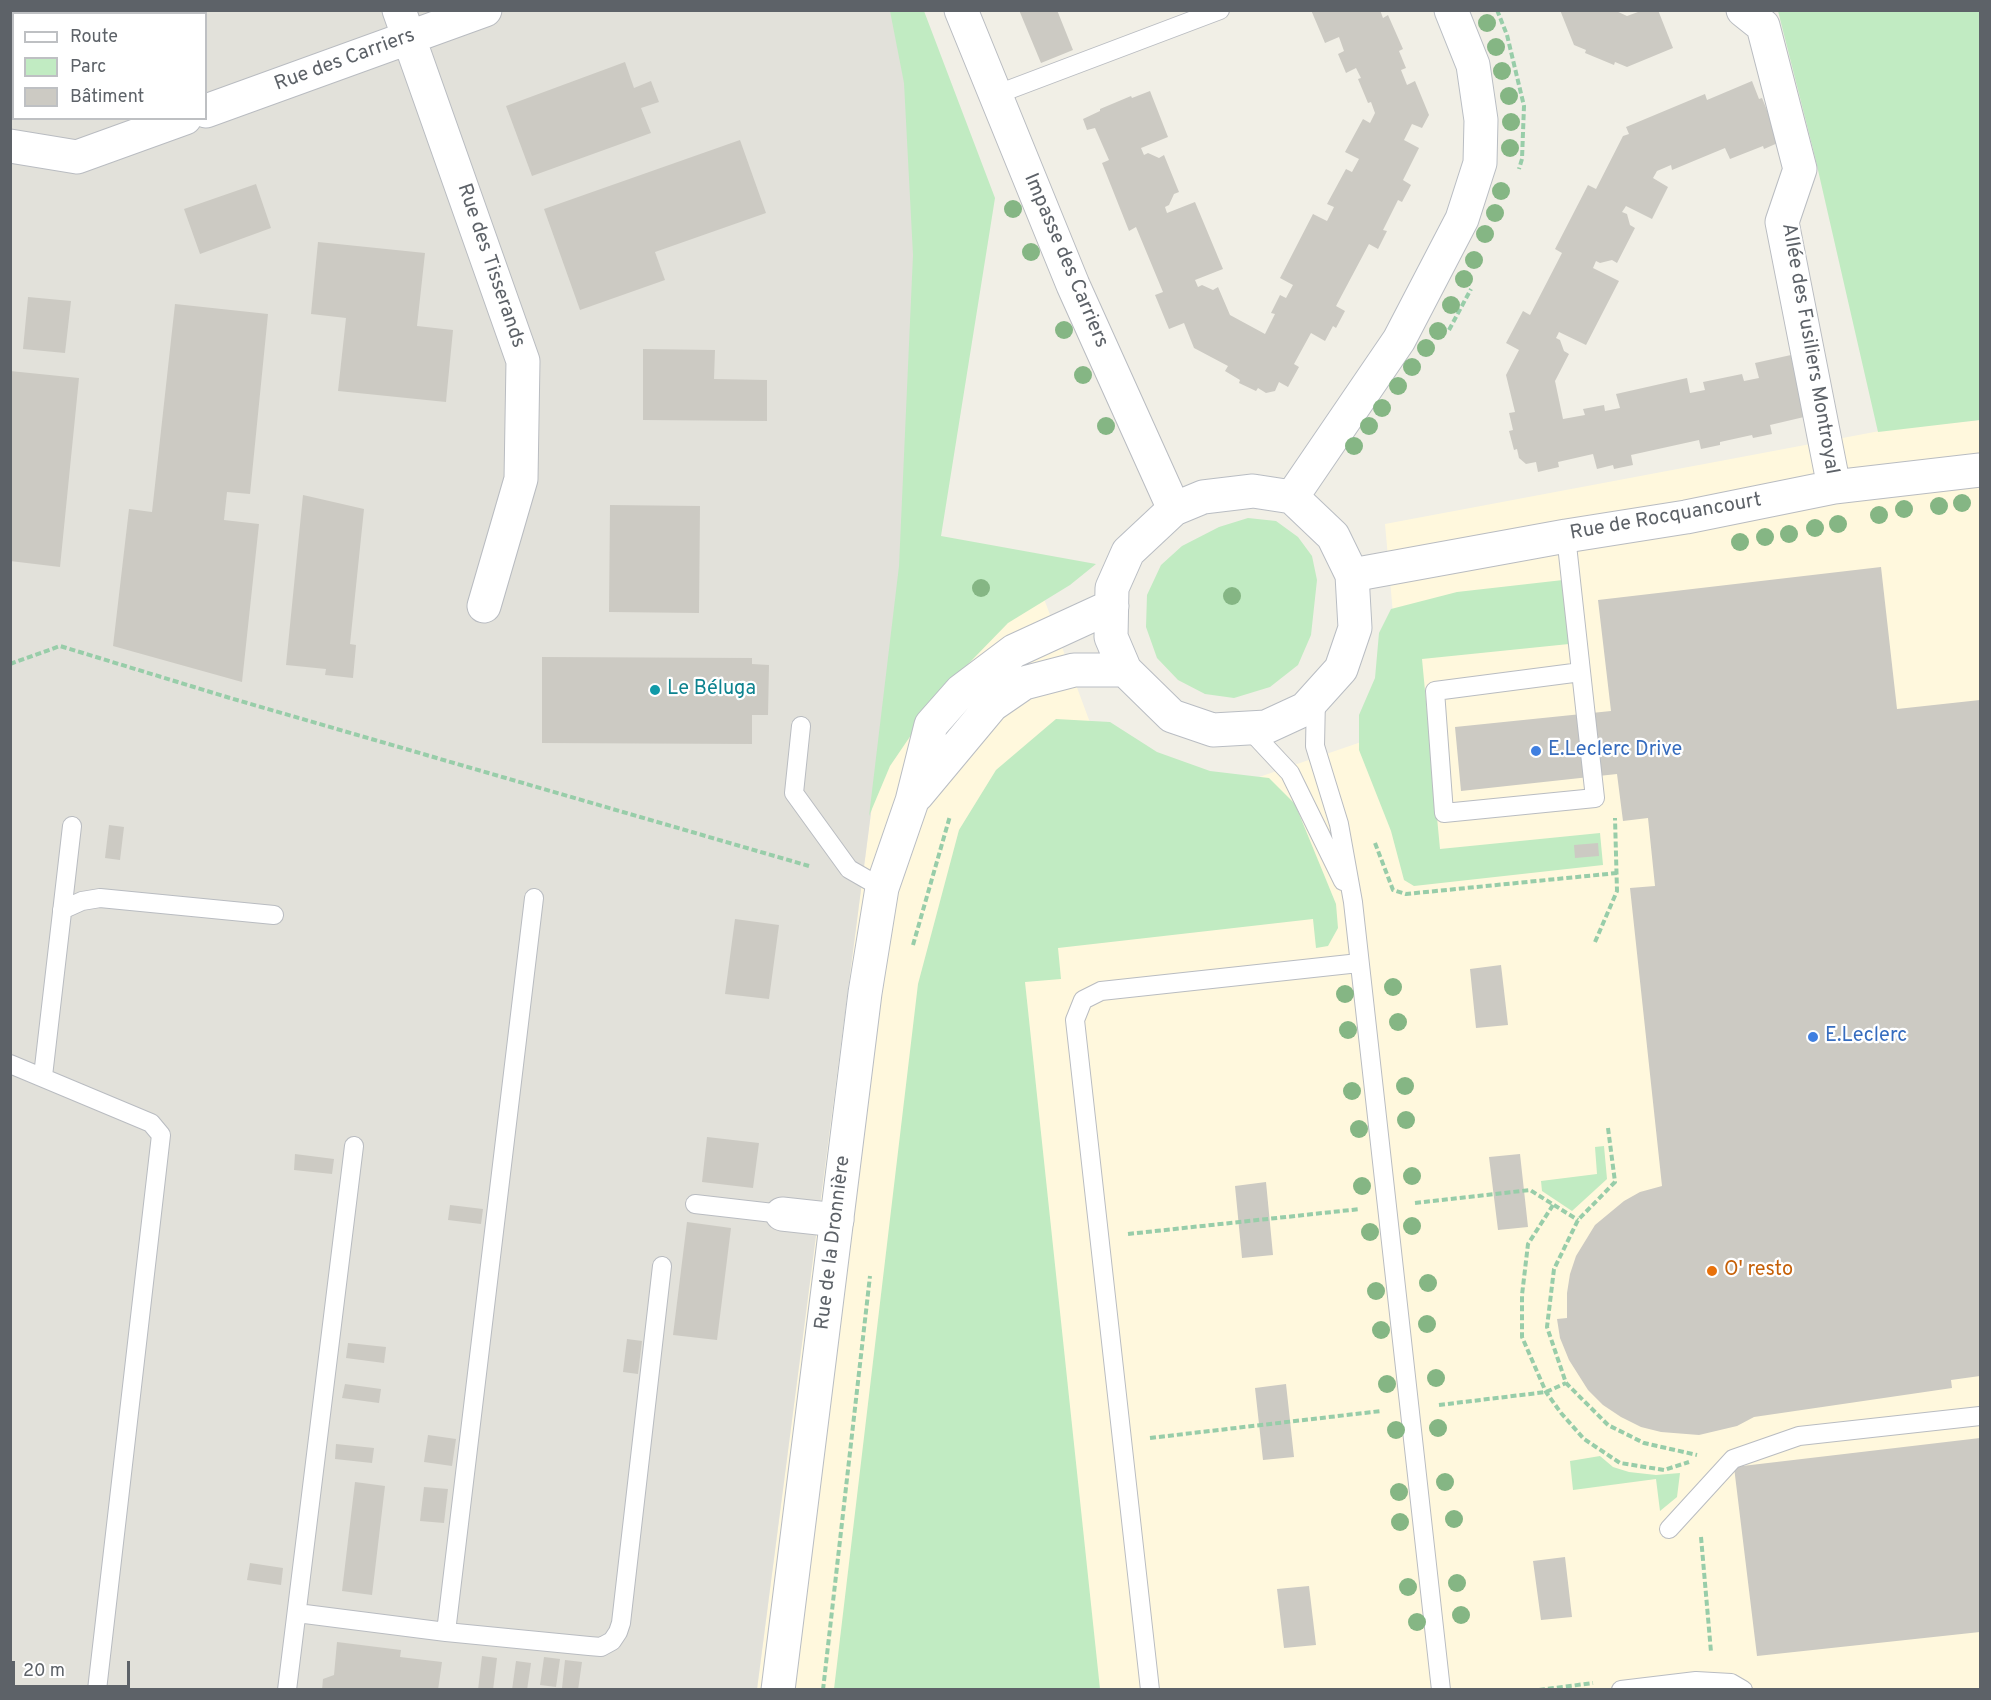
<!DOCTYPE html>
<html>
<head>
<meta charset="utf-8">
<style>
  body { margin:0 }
  #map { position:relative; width:1991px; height:1700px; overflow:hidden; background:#f1efe6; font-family:Overpass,sans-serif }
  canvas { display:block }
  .frame { position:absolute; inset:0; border:12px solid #5d6268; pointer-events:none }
  .legend { position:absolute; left:12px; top:12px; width:195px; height:108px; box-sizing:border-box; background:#fff; border:2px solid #bec0c3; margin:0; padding:8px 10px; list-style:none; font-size:18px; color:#5d6268 }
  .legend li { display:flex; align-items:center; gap:12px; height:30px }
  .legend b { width:30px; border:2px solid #bec0c3 }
  .scale { position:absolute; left:12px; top:1661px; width:118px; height:27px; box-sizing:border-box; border:3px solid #5d6268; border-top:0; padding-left:8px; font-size:18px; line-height:21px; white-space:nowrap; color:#5d6268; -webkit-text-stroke:4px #fff; paint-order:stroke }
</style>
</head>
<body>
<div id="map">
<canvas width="1991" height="1700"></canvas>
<div class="frame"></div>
<ul class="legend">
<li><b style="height:8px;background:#fff"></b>Route</li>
<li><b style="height:16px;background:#c1ebc2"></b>Parc</li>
<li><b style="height:16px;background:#cccac3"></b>Bâtiment</li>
</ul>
<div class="scale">20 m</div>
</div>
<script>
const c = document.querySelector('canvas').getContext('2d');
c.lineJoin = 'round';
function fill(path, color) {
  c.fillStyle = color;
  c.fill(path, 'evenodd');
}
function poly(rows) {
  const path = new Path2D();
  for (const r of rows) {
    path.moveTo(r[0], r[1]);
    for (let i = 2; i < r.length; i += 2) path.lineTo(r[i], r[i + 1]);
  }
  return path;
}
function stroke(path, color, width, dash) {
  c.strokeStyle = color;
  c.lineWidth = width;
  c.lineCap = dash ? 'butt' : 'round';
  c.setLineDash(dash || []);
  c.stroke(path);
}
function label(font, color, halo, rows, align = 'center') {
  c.font = font + ' Overpass,sans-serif';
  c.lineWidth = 4.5;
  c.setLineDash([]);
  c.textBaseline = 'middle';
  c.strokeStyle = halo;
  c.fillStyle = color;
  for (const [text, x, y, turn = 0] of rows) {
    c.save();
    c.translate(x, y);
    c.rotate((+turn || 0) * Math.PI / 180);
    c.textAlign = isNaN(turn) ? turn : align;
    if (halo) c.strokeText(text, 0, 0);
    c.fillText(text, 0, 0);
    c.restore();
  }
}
fill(poly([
  [1980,420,1980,1689,757,1690,903,567,1040,588,1095,736,1233,786,1367,740,1394,625,1385,524,1885,430]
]), '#fff8dd');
fill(poly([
  [11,11,897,11,922,79,903,567,757,1689,11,1690],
  [14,14,206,14,206,118,14,118]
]), '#e2e1da');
fill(poly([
  [890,11,924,11,995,198,941,536,1096,564,1070,585,1008,623,939,694,890,766,869,816,899,566,913,255,904,83],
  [1778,11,1980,11,1980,420,1878,432,1815,157],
  [1248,518,1276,521,1298,537,1312,556,1317,580,1311,635,1298,665,1270,687,1234,698,1205,694,1178,680,1157,658,1146,627,1147,595,1161,565,1182,546,1219,527],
  [1563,580,1569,644,1422,659,1440,849,1600,833,1603,865,1414,886,1404,880,1391,831,1359,750,1359,715,1375,678,1379,633,1391,609,1457,592],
  [1056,719,1110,722,1157,752,1210,771,1269,778,1295,804,1336,904,1338,928,1328,946,1316,948,1313,919,1058,948,1061,979,1025,982,1100,1689,834,1689,918,984,959,830,996,770],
  [1604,1146,1607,1179,1572,1211,1542,1191,1541,1181,1597,1174,1595,1147],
  [1600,1456,1613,1467,1629,1472,1656,1475,1680,1473,1677,1497,1660,1511,1656,1479,1573,1490,1570,1461]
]), '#c1ebc2');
fill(poly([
  [40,10,153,10,154,11,154,14,37,14],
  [1019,10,1057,10,1073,50,1041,63],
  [1311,10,1380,10,1383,18,1388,15,1403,49,1399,51,1406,68,1401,70,1407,85,1415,81,1429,115,1422,128,1412,124,1404,140,1419,148,1403,180,1411,185,1402,202,1398,200,1383,230,1387,231,1378,249,1369,244,1336,306,1345,311,1336,328,1333,326,1325,341,1311,333,1294,364,1299,367,1288,387,1279,382,1275,391,1266,393,1258,388,1256,391,1239,383,1240,380,1225,371,1228,366,1194,348,1184,323,1169,329,1155,295,1163,292,1136,227,1129,231,1102,163,1109,160,1095,128,1087,130,1083,119,1100,111,1100,109,1131,96,1132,98,1150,91,1168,137,1141,148,1144,155,1148,153,1159,158,1164,155,1179,192,1174,194,1169,205,1165,207,1167,213,1195,202,1223,269,1195,280,1198,287,1202,285,1213,290,1218,287,1230,315,1265,334,1275,314,1271,313,1280,295,1286,298,1293,285,1280,278,1313,214,1327,221,1334,207,1327,204,1346,169,1352,172,1359,159,1345,152,1363,119,1370,123,1375,113,1371,102,1368,103,1358,79,1361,78,1356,68,1346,73,1338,54,1344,51,1339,37,1325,43],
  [1560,10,1614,10,1627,16,1638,12,1637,10,1658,10,1673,48,1627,67,1615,62,1614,65,1585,53,1586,50,1574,45],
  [625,62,634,88,651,81,659,102,641,108,651,133,532,176,506,106],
  [1752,81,1759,99,1762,98,1780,142,1764,149,1763,146,1730,159,1725,148,1672,170,1671,165,1657,171,1653,178,1668,187,1652,219,1626,206,1622,212,1627,214,1630,225,1635,228,1617,263,1612,260,1600,263,1596,261,1593,268,1619,281,1586,345,1559,332,1556,338,1560,340,1564,351,1569,354,1555,381,1563,419,1585,415,1583,409,1604,405,1605,411,1620,408,1616,394,1687,378,1690,393,1705,390,1703,382,1742,374,1744,381,1759,378,1755,363,1791,355,1804,417,1770,425,1772,434,1753,438,1752,435,1720,442,1720,445,1701,449,1699,440,1631,455,1633,465,1614,469,1613,465,1597,469,1593,454,1558,462,1559,467,1538,472,1536,462,1526,464,1519,458,1517,449,1514,450,1509,431,1513,430,1509,413,1515,412,1506,375,1519,350,1506,343,1523,311,1530,315,1562,253,1555,249,1588,185,1596,189,1623,136,1629,134,1626,127,1705,94,1707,100],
  [740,140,766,213,655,252,665,280,580,310,544,209],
  [256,184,271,228,200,254,184,209],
  [318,242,425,253,417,326,453,330,446,402,338,391,346,318,311,314],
  [28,297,71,301,65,353,23,349],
  [175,304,268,314,250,494,227,492,224,520,259,524,242,682,113,646,129,509,152,512],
  [643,349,715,350,714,379,767,380,767,421,643,420],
  [10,371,79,378,60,567,10,561],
  [303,495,364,509,350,644,356,645,353,678,325,675,326,669,286,665],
  [610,505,700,506,699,613,609,612],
  [1881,567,1897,709,1980,700,1980,1376,1951,1380,1952,1388,1754,1417,1737,1426,1699,1435,1661,1432,1641,1427,1621,1417,1603,1405,1588,1390,1569,1360,1560,1338,1557,1319,1567,1318,1567,1293,1570,1274,1576,1256,1595,1225,1624,1201,1640,1192,1662,1186,1630,888,1655,886,1648,818,1623,821,1617,774,1461,791,1455,727,1611,711,1598,600],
  [542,657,752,658,752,664,769,665,768,715,752,715,752,744,542,743],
  [109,825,124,827,120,860,105,858],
  [1598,843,1599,856,1575,858,1574,845],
  [735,919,779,925,769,999,725,994],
  [1501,965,1508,1025,1476,1028,1470,969],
  [707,1137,759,1143,753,1188,702,1182],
  [295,1154,334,1159,332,1174,294,1170],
  [1520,1154,1528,1227,1498,1230,1489,1157],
  [1266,1182,1273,1255,1242,1258,1235,1186],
  [450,1205,483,1209,481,1224,448,1220],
  [687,1222,731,1228,717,1340,673,1335],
  [627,1339,642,1341,638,1374,623,1372],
  [348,1343,386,1347,384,1363,346,1358],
  [345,1384,381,1389,379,1403,342,1398],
  [1286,1384,1294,1457,1263,1460,1255,1388],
  [428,1435,456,1439,452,1466,424,1462],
  [1980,1438,1980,1632,1757,1656,1734,1467],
  [336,1444,374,1448,372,1463,335,1459],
  [355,1482,385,1486,372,1595,342,1591],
  [424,1487,448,1489,444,1523,420,1521],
  [1565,1557,1572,1617,1541,1620,1533,1561],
  [250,1563,283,1568,281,1585,247,1580],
  [1309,1586,1316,1645,1284,1648,1277,1589],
  [337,1642,401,1650,400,1657,442,1662,438,1690,322,1690,323,1679,334,1675],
  [482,1656,497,1658,493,1690,478,1690],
  [544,1657,560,1659,556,1687,540,1685],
  [565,1660,582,1662,578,1690,562,1688],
  [516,1661,531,1663,527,1690,512,1690]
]), '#cccac3');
const lane = poly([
  [995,95,1220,10],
  [1566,536,1595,798,1444,813,1435,691,1581,672],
  [1316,698,1315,746,1339,824,1353,902,1441,1690],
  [801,726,794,793,849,869,882,888],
  [1248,728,1290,773,1343,881],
  [62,910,82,901,100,898,274,915],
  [10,1064,151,1123,161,1135,97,1690],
  [43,1076,72,826],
  [695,1204,782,1214],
  [1669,1529,1733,1459,1799,1436,1980,1416],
  [297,1613,446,1632,589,1646,601,1647,612,1641,618,1632,621,1623,662,1266],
  [446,1632,534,898],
  [287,1690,354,1146],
  [1150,1690,1075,1020,1083,1000,1101,991,1359,963],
  [1621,1690,1696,1681,1731,1683,1743,1690]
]);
const street = poly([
  [399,10,523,361,521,479,484,606],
  [961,10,1073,285,1174,509],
  [1743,10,1763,26,1800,169,1782,222,1834,487],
  [206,111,485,10],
  [10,146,77,157,185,118],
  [1352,575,1566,536,1686,517,1834,487,1980,470],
  [782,1214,837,1220]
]);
const secondary = poly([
  [1253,491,1292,497,1333,536,1352,575,1355,628,1341,669,1305,709,1266,727,1213,730,1172,716,1125,670,1111,637,1112,588,1128,552,1174,509,1203,497,1253,491],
  [1292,497,1399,340,1462,219,1480,163,1481,120,1473,65,1451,10],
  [917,795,992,705,1024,683,1074,670,1125,670],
  [778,1690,865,993,882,888,912,801,931,725,961,691,1014,651,1112,606]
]);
stroke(lane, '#b9bcc1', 20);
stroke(street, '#b9bcc1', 35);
stroke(secondary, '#b9bdc3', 35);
stroke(poly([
  [1497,10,1507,35,1524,106,1522,159,1519,169],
  [1449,330,1471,289],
  [10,664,60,646,230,698,809,866],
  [1375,843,1393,890,1406,894,1617,873],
  [1595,942,1617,891,1615,818],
  [913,945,950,816],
  [1608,1128,1615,1182,1578,1220,1554,1269,1547,1327,1566,1383,1608,1425,1644,1443,1697,1455],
  [1415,1203,1530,1190,1578,1220],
  [1553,1205,1528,1244,1522,1295,1522,1337,1546,1392,1561,1413,1584,1439,1620,1463,1664,1470,1689,1462],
  [1128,1234,1360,1209],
  [1439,1405,1546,1392,1566,1383],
  [1150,1438,1381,1411],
  [1701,1537,1711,1652],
  [823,1690,870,1276],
  [1539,1690,1593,1683]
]), '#98cda9', 4, [6, 3]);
stroke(lane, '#fff', 18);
stroke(street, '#fff', 33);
stroke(secondary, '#fff', 33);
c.fillStyle = '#85b684';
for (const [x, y] of [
  [1487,23],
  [1496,47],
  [1502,71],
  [1509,96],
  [1511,122],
  [1510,148],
  [1501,191],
  [1013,209],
  [1495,213],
  [1485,234],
  [1031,252],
  [1474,260],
  [1464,279],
  [1451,305],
  [1064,330],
  [1438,331],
  [1426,348],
  [1412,367],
  [1083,375],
  [1398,386],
  [1382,408],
  [1106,426],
  [1369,426],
  [1354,446],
  [1962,503],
  [1939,506],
  [1904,509],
  [1879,515],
  [1838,524],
  [1815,528],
  [1789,534],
  [1765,537],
  [1740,542],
  [981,588],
  [1232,596],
  [1393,987],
  [1345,994],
  [1398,1022],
  [1348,1030],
  [1405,1086],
  [1352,1091],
  [1406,1120],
  [1359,1129],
  [1412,1176],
  [1362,1186],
  [1412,1226],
  [1370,1232],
  [1428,1283],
  [1376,1291],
  [1427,1324],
  [1381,1330],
  [1436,1378],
  [1387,1384],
  [1438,1428],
  [1396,1430],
  [1445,1482],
  [1399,1492],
  [1454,1519],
  [1400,1522],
  [1457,1583],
  [1408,1587],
  [1461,1615],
  [1417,1622]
]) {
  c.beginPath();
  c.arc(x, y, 9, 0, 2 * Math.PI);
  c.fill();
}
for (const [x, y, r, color] of [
  [655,690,6,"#0f9aa8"],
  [1536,751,6,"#3f7fe0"],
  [1813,1037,6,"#3f7fe0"],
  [1712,1271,6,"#e8710a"]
]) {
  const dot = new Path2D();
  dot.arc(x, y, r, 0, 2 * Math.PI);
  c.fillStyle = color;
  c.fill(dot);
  stroke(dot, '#fff', 2);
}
label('20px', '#5d6268', '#fff', [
  ["Rue des Carriers",345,61,-20],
  ["Impasse des Carriers",1065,261,67],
  ["Rue des Tisserands",490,266,71],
  ["Allée des Fusiliers Montroyal",1809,349,80],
  ["Rue de Rocquancourt",1666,518,-10],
  ["Rue de la Dronnière",834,1243,-83]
]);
label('20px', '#0d838f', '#fff', [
  ["Le Béluga",667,690]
], 'left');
label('20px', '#366cbe', '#fff', [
  ["E.Leclerc Drive",1548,751],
  ["E.Leclerc",1825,1037]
], 'left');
label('20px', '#c56008', '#fff', [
  ["O' resto",1724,1271]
], 'left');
</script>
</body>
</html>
